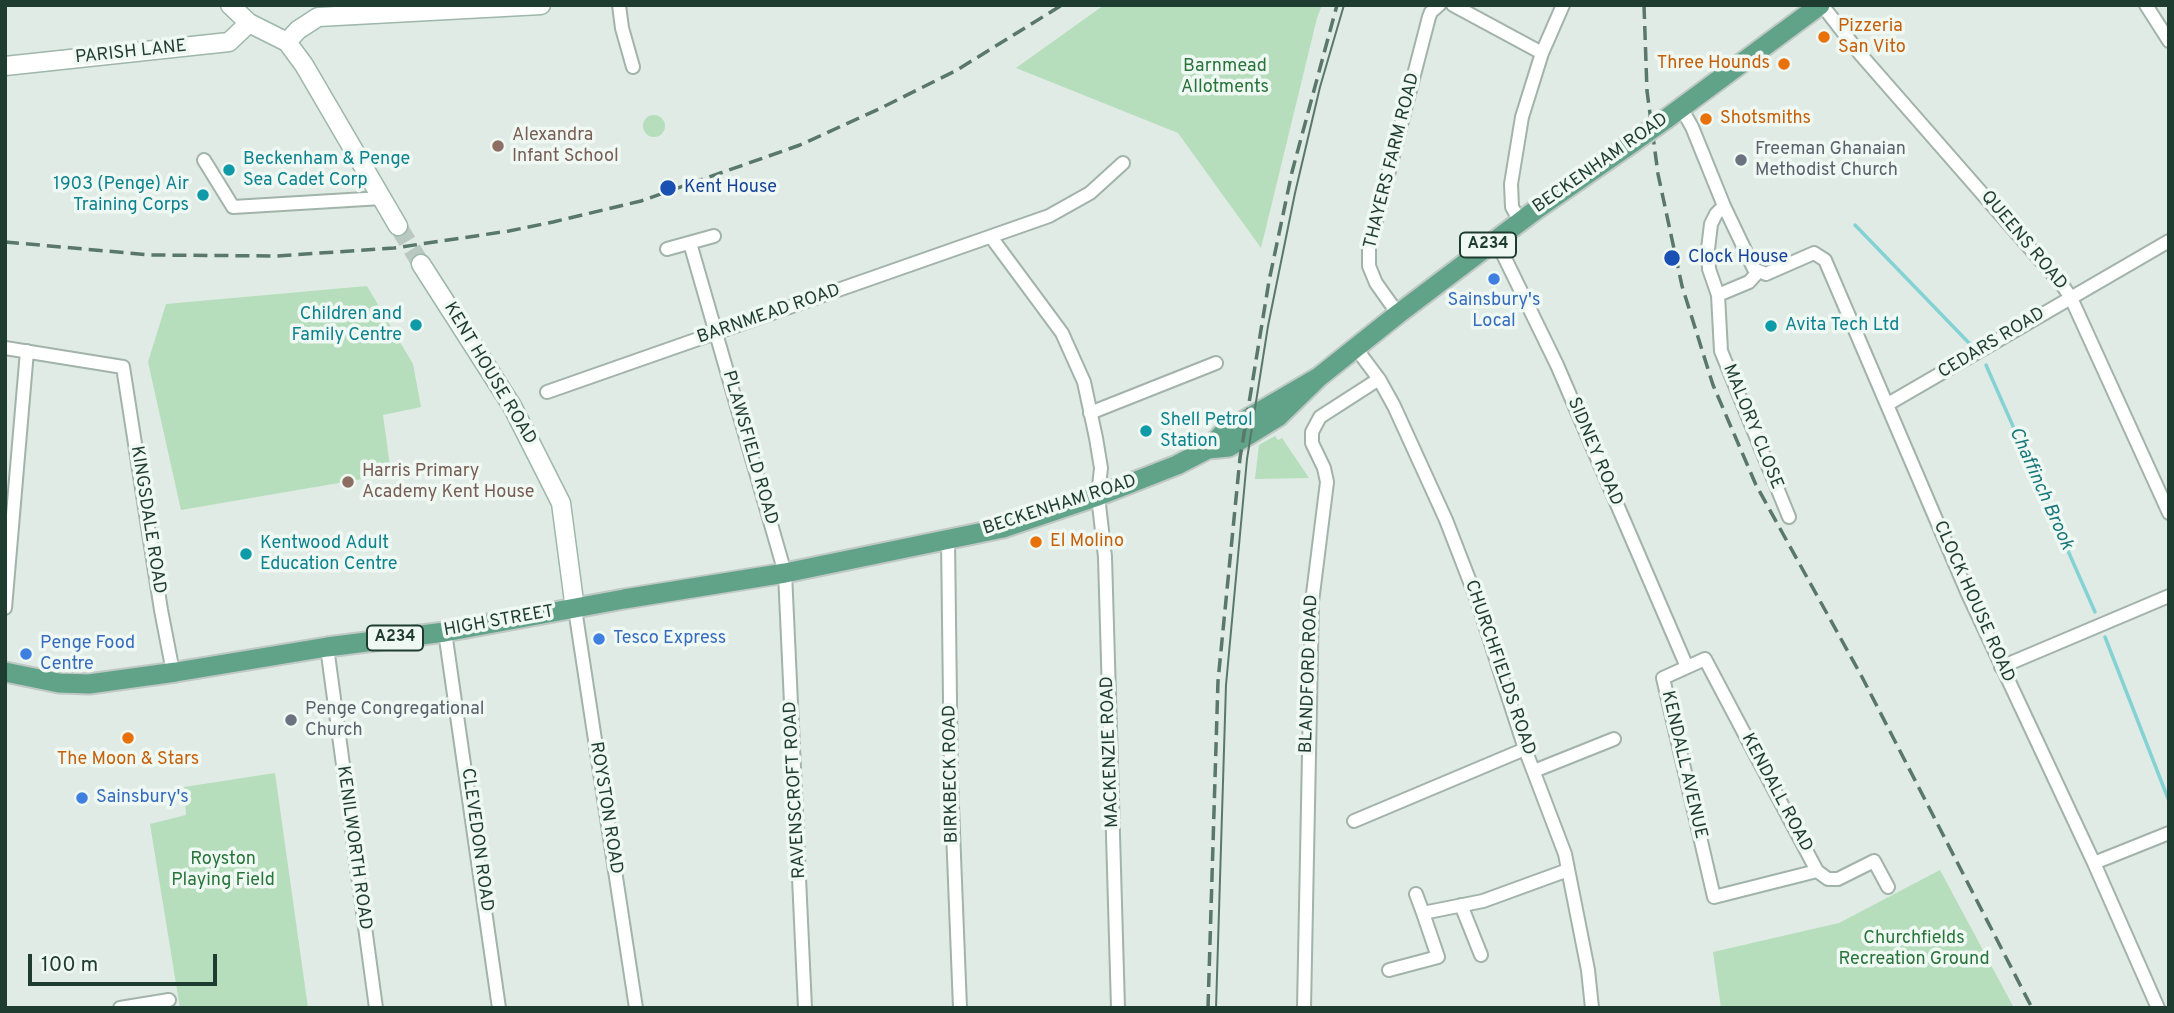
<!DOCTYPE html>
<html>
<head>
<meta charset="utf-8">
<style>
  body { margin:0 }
  #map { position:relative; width:2174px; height:1013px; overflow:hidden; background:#dfebe4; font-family:Overpass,sans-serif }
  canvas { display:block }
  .frame { position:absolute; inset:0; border:7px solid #1f3c30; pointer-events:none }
  .scale { position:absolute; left:28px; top:954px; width:189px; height:32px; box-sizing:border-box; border:4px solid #1f3c30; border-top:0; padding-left:9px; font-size:21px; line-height:24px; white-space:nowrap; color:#1f3c30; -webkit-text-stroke:5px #eff8f2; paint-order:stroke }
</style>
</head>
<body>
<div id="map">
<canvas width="2174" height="1013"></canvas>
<div class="frame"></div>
<div class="scale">100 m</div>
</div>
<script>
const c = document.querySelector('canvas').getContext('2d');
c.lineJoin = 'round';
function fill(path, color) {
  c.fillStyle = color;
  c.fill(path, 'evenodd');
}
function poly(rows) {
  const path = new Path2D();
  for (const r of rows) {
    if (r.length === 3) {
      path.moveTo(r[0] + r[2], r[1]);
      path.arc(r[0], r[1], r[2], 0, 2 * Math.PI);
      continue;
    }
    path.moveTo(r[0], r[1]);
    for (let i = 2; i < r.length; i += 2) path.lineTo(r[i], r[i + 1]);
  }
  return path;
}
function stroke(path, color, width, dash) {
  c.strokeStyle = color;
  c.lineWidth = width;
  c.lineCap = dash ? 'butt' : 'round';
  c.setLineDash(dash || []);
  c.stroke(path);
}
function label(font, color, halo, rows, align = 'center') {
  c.font = font + ' Overpass,sans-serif';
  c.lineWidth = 7;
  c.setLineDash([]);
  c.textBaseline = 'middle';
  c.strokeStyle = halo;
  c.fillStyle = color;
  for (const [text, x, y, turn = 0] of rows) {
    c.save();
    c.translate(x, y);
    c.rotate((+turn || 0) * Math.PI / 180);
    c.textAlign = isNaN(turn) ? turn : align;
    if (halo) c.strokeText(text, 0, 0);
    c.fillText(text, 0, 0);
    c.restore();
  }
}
fill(poly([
  [1104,5,1322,5,1317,18,1261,248,1178,133,1016,68],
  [654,126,11],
  [367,286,413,364,421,407,383,415,391,474,181,510,148,362,166,304],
  [1275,436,1278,440,1282,438,1309,478,1255,479,1259,445],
  [275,773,308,1008,180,1008,150,824,186,815,184,787],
  [1940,870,2014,1008,1721,1008,1713,952,1839,923]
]), '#b6debc');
stroke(poly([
  [1855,225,1969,343],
  [1986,365,2095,612],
  [2105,637,2169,801]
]), '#84d2d3', 3.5);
stroke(poly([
  [398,226,421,264]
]), '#b9c8c0', 18, [18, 9]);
const street = poly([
  [619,5,622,28,633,67],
  [1453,5,1542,53],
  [1822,5,1861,55,2063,286,2071,298,2169,513],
  [2146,5,2169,41],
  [1681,108,1692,127,1724,206,1754,269,1766,274,1814,253,1825,260,1968,594,2094,863,2158,1008],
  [204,160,233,207,382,198],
  [1724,206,1716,214,1711,224,1708,249,1709,269,1718,295,1749,282,1758,272],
  [1520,221,1512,207,1511,184,1522,117,1542,53,1563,5],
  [991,237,1062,333,1084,382,1096,438,1101,468,1098,496,1105,557,1118,1008],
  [1496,240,1557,365,1687,667],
  [690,243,785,573,805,1008],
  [667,249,714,236],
  [1718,295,1721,351,1789,517],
  [1398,314,1376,283,1369,266,1369,248,1429,17,1431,12,1439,5],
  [1355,347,1379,379,1394,406,1446,520,1477,600,1525,749,1565,854,1588,970,1592,1008],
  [5,348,123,367,161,610,173,672],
  [547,392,1049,216,1090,193,1123,163],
  [1888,404,2169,241],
  [1090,413,1216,363],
  [948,539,951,780,960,1008],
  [5,608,27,351],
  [575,609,636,1008],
  [445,632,499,1008],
  [327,647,376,1008],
  [1705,659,1817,871,1714,897,1663,678,1705,659],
  [2001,667,2169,596],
  [1534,771,1614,739],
  [1354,821,1525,749],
  [2094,863,2169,833],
  [1817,871,1828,879,1838,879,1874,861,1888,887],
  [1416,894,1423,913],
  [1461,905,1481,955],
  [1389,970,1438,957,1423,913,1483,901,1568,870],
  [120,1008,169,1000],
  [1304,1008,1312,602,1327,482,1324,468,1312,443,1312,432,1320,417,1379,379]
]);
const secondary = poly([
  [230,5,249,23,287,42,298,30,318,17,541,5],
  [287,42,304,65,398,226],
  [5,66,229,42,249,23],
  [421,264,512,406,561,503,575,609]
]);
const primary = poly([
  [1666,119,1820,5],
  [1208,449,1229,447,1278,417,1319,377,1398,314,1537,209,1625,148],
  [5,672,59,683,89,684,176,672,327,647,445,632,624,599,785,573,1003,528,1098,496,1177,465,1208,449,1223,433,1319,377]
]);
stroke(street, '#a2b3aa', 16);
stroke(secondary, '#9db7aa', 21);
stroke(primary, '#c0c8c5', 23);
stroke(street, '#fff', 12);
stroke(secondary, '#fff', 18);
stroke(primary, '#61a389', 19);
stroke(poly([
  [1216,1008,1226,685,1247,459,1268,326,1295,193,1320,87,1344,5]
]), '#59786b', 2);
stroke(poly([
  [1644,5,1647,91,1658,174,1682,286,1713,385,1756,485,1862,677,2032,1008],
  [5,242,151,255,277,256,394,248,509,231,553,222,641,201,800,145,881,108,957,70,1062,5],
  [1208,1008,1218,681,1240,458,1269,281,1292,172,1337,5]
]), '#59786b', 3.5, [14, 7]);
const primaryBridge = poly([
  [1625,148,1666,119]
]);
stroke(primaryBridge, '#c0c8c5', 23, []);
stroke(primaryBridge, '#61a389', 19);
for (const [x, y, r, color] of [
  [1824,37,7,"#e8710a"],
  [1784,64,7,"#e8710a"],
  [1706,119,7,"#e8710a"],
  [498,146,7,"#8d6e63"],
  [1741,160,7,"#6b7280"],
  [229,170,7,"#0f9aa8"],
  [668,188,9,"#1a4fb4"],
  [203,195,7,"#0f9aa8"],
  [1672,258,9,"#1a4fb4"],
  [1494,279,7,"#3f7fe0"],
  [416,325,7,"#0f9aa8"],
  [1771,326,7,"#0f9aa8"],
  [1146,431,7,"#0f9aa8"],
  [348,482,7,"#8d6e63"],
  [1036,542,7,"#e8710a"],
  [246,554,7,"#0f9aa8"],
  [599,639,7,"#3f7fe0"],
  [26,654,7,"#3f7fe0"],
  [291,720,7,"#6b7280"],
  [128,738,7,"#e8710a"],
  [82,798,7,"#3f7fe0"]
]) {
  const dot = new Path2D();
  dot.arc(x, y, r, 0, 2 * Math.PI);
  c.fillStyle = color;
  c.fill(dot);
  stroke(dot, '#eff8f2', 2.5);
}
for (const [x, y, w] of [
  [1488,245,56],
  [395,638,56]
]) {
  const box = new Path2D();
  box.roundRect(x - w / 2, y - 12.5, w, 25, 5);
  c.fillStyle = '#eff8f2';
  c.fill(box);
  stroke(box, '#1f3c30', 2);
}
label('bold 16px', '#1f3c30', null, [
  ["A234",1488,245],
  ["A234",395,638]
]);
label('18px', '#c56008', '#eff8f2', [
  ["Pizzeria",1838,27],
  ["San Vito",1838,48],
  ["Three Hounds",1770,64,"right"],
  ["Shotsmiths",1720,119],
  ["El Molino",1050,542],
  ["The Moon & Stars",128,760,"center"]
], 'left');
label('18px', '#1f3c30', '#eff8f2', [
  ["PARISH LANE",131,53,-6],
  ["THAYERS FARM ROAD",1393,161,-76],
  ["BECKENHAM ROAD",1601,164,-35],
  ["QUEENS ROAD",2023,241,50],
  ["BARNMEAD ROAD",769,315,-19],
  ["CEDARS ROAD",1992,344,-31],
  ["KENT HOUSE ROAD",489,374,59],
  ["MALORY CLOSE",1752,427,68],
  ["PLAWSFIELD ROAD",749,448,74],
  ["SIDNEY ROAD",1594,452,67],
  ["BECKENHAM ROAD",1060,506,-18],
  ["KINGSDALE ROAD",147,520,81],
  ["CLOCK HOUSE ROAD",1973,602,66],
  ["HIGH STREET",499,622,-10],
  ["CHURCHFIELDS ROAD",1499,668,71],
  ["BLANDFORD ROAD",1310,674,-88],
  ["MACKENZIE ROAD",1111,752,-92],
  ["KENDALL AVENUE",1683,765,77],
  ["BIRKBECK ROAD",952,774,-91],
  ["RAVENSCROFT ROAD",796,790,-93],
  ["KENDALL ROAD",1776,793,62],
  ["ROYSTON ROAD",605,808,81],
  ["CLEVEDON ROAD",476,840,82],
  ["KENILWORTH ROAD",353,848,82]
]);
label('18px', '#28743b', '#eff8f2', [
  ["Barnmead",1225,67],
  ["Allotments",1225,88],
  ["Royston",223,860],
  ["Playing Field",223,881],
  ["Churchfields",1914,939],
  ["Recreation Ground",1914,960]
]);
label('18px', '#785e54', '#eff8f2', [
  ["Alexandra",512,136],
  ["Infant School",512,157],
  ["Harris Primary",362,472],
  ["Academy Kent House",362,493]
], 'left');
label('18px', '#5b616d', '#eff8f2', [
  ["Freeman Ghanaian",1755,150],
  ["Methodist Church",1755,171],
  ["Penge Congregational",305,710],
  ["Church",305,731]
], 'left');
label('18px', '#0d838f', '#eff8f2', [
  ["Beckenham & Penge",243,160],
  ["Sea Cadet Corp",243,181],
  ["1903 (Penge) Air",189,185,"right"],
  ["Training Corps",189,206,"right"],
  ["Children and",402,315,"right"],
  ["Family Centre",402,336,"right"],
  ["Avita Tech Ltd",1785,326],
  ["Shell Petrol",1160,421],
  ["Station",1160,442],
  ["Kentwood Adult",260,544],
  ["Education Centre",260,565]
], 'left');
label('18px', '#164399', '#eff8f2', [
  ["Kent House",684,188],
  ["Clock House",1688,258]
], 'left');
label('18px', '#366cbe', '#eff8f2', [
  ["Sainsbury's",1494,301,"center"],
  ["Local",1494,322,"center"],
  ["Tesco Express",613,639],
  ["Penge Food",40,644],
  ["Centre",40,665],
  ["Sainsbury's",96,798]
], 'left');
label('italic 19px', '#17777a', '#eff8f2', [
  ["Chaffinch Brook",2040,489,66]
]);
</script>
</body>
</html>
